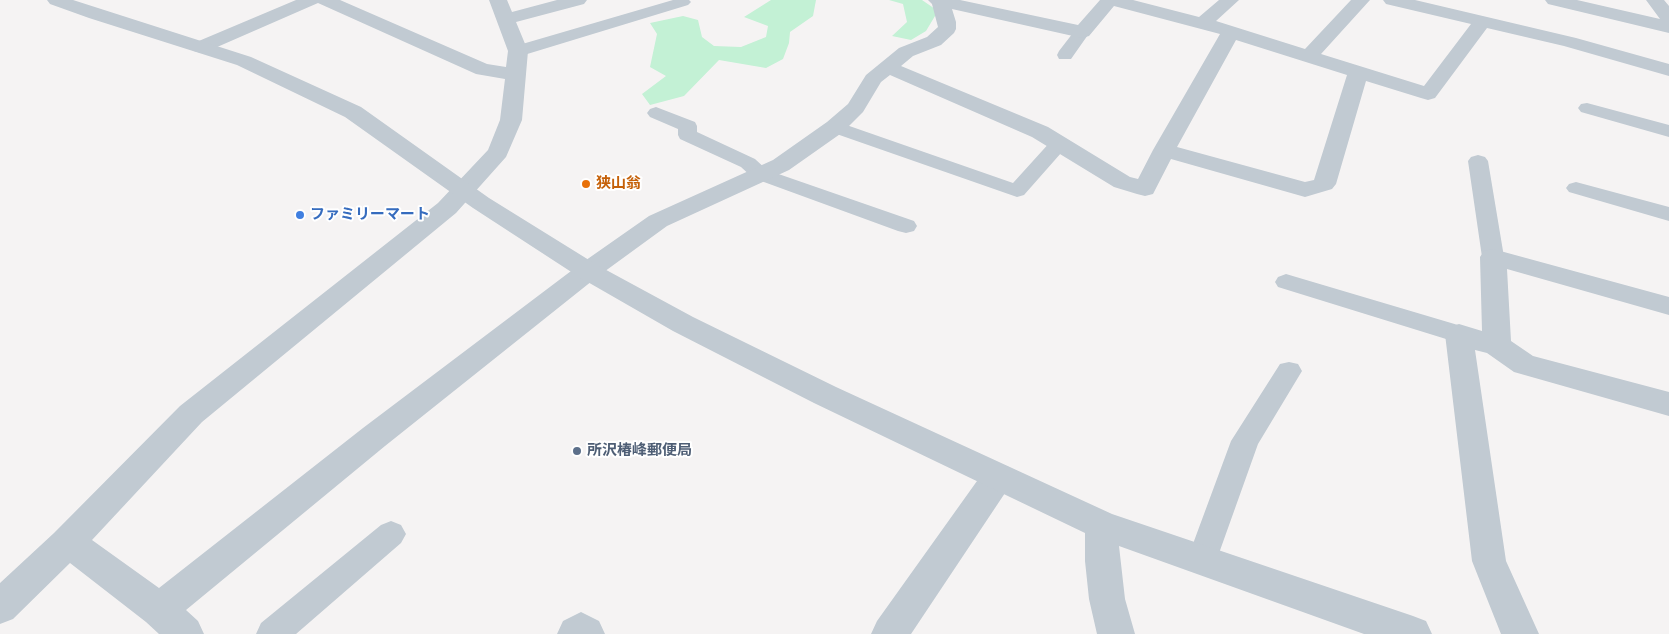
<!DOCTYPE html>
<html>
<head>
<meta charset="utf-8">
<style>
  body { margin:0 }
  canvas { display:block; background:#f5f3f3 }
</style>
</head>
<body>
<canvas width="1669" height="634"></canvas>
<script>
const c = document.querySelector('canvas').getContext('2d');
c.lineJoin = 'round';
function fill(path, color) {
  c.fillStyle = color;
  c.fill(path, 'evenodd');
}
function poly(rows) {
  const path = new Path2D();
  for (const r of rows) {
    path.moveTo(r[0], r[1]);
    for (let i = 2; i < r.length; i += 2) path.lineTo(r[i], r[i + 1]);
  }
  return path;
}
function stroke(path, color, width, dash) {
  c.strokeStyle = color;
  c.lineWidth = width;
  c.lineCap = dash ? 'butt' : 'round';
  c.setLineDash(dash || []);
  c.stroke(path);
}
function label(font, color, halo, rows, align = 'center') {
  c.font = font + ' Poppins,"Noto Sans JP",sans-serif';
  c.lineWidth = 4;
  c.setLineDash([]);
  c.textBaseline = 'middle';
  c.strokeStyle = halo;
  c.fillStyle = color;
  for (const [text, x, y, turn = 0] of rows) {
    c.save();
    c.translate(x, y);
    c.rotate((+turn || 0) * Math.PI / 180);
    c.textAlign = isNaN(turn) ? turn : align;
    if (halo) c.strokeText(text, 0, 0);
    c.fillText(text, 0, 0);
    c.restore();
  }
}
fill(poly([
  [771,0,816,0,813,16,790,32,789,43,783,59,766,68,719,60,684,96,650,105,642,94,666,76,650,67,657,34,650,23,683,16,698,20,702,37,714,46,741,47,766,37,768,26,744,17],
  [889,0,922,0,938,11,926,31,911,40,892,36,907,22,903,4]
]), '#c3f1d5');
fill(poly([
  [673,0,689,0,691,2,688,5,524,55,518,56,512,55,510,51,512,47,673,0],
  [1082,27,1088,29,1090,32,1071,59,1059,59,1057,55,1059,51,1076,29,1082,27],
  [1587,103,1669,125,1669,137,1581,112,1578,108,1581,104,1587,103],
  [656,107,695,122,697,126,697,132,755,159,767,170,914,221,917,226,914,231,906,233,898,231,753,178,741,167,680,139,678,135,678,129,650,117,647,113,650,109,656,107],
  [835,121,1013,183,1052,140,1059,138,1066,140,1069,144,1024,195,1017,197,828,131,826,127,828,123,835,121],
  [1478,155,1485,157,1488,161,1504,257,1501,262,1493,264,1485,262,1482,257,1468,161,1471,157,1478,155],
  [1576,182,1669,207,1669,221,1569,192,1566,188,1569,184,1576,182],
  [1286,274,1468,328,1471,334,1468,340,1459,343,1278,287,1275,282,1278,277,1286,274],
  [1289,362,1298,364,1302,371,1258,444,1213,570,1202,574,1191,570,1187,560,1231,441,1280,364,1289,362],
  [391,521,401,525,406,534,401,543,296,634,256,634,261,623,381,525,391,521]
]), '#c1cad2');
fill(poly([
  [296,0,340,0,487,64,506,67,508,51,489,0,507,0,512,12,557,0,587,0,584,4,516,22,528,51,522,120,506,157,456,213,202,422,92,540,159,588,363,428,579,265,649,216,773,160,827,122,848,104,866,75,899,48,927,37,938,27,932,4,928,0,960,0,1078,25,1100,0,1133,0,1199,17,1219,0,1239,0,1216,21,1305,49,1351,0,1370,0,1321,54,1424,86,1471,24,1386,4,1383,0,1415,0,1576,38,1669,64,1669,76,1564,46,1487,28,1435,98,1428,100,1421,98,1366,81,1336,184,1332,189,1305,197,1171,159,1153,194,1145,196,1137,194,1114,187,1032,137,890,75,881,82,863,112,843,132,789,170,667,226,597,277,385,446,186,610,198,621,204,634,159,634,146,622,70,563,13,619,0,624,0,583,54,533,180,406,438,203,488,150,500,120,505,79,476,74,318,3,208,51,201,53,194,51,191,47,194,43,296,0],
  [1114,6,1220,34,1153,150,1138,179,1130,177,1048,127,901,66,913,56,941,45,954,33,956,29,956,22,952,9,1082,38,1089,36,1114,6],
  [1236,40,1347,75,1314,180,1305,182,1177,147,1236,40],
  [1545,0,1577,0,1660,19,1646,0,1664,0,1669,6,1669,33,1548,4,1545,0],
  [1493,249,1669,297,1669,315,1507,269,1511,341,1533,356,1669,392,1669,416,1514,372,1487,353,1475,350,1506,561,1539,634,1501,634,1472,561,1445,334,1449,327,1459,324,1482,331,1480,257,1484,251,1493,249],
  [998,464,1009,467,1014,477,1009,487,911,634,871,634,877,621,987,467,998,464],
  [581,612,599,621,605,634,557,634,563,621,581,612]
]), '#c1cad2');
fill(poly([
  [47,0,73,0,251,57,361,107,489,198,597,265,693,317,836,387,1112,514,1413,616,1426,621,1432,634,1364,634,1119,546,1125,599,1135,634,1097,634,1089,599,1085,561,1085,533,814,403,673,331,579,277,473,208,345,117,237,65,89,18,50,4,47,0]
]), '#c1cad2');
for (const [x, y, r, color] of [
  [586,184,5,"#e8710a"],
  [300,215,5,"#3f7fe0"],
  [577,451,5,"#5c6f8a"]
]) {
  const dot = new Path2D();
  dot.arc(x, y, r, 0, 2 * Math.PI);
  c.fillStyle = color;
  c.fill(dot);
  stroke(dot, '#fff', 2);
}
label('bold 15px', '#c56008', '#fff', [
  ["狭山翁",596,184]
], 'left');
label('bold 15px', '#366cbe', '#fff', [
  ["ファミリーマート",310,215]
], 'left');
label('bold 15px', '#4e5e75', '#fff', [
  ["所沢椿峰郵便局",587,451]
], 'left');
</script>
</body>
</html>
